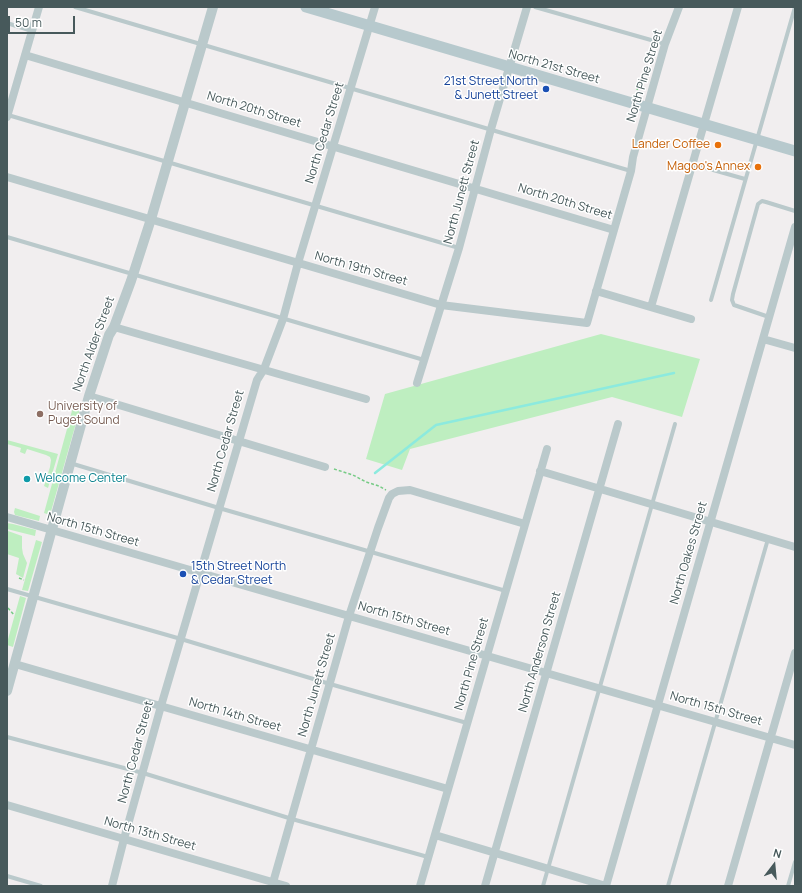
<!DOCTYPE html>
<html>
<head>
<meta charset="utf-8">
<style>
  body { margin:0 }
  #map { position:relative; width:802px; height:893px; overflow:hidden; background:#f1eeef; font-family:Manrope,sans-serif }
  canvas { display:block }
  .frame { position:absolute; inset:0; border:8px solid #47595b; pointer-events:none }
  .north { position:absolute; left:754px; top:845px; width:40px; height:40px; -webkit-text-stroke:3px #fff; paint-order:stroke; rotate:16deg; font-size:11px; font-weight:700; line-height:16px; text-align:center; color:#47595b }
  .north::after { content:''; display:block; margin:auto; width:14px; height:18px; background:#47595b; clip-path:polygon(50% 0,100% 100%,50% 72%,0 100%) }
  .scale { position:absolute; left:8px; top:16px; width:67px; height:18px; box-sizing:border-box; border:2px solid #47595b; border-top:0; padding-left:5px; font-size:12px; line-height:14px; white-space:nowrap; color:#47595b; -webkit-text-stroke:3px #fff; paint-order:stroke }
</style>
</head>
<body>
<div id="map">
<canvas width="802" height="893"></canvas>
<div class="frame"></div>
<div class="north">N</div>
<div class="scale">50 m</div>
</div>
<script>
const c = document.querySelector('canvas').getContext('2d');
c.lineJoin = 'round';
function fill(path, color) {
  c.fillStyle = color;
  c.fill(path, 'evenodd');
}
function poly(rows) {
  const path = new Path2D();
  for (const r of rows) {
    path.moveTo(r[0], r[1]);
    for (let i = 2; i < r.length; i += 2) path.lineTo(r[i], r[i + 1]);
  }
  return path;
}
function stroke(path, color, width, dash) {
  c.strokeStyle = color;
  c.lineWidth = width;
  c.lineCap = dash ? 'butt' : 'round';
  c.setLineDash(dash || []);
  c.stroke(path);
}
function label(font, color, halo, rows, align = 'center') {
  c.font = font + ' Manrope,sans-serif';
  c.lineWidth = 3;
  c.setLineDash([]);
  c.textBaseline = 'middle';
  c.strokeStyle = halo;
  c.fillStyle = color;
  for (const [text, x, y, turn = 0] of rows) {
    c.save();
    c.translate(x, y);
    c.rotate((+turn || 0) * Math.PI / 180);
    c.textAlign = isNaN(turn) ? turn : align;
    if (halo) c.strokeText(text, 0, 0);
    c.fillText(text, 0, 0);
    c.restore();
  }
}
fill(poly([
  [601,334,700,359,682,417,612,397,410,449,402,470,366,459,385,394],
  [73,407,80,409,50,515,44,513],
  [7,440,58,454,48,488,44,486,50,467,51,460,50,457,46,455,27,449,25,454,20,452,21,448,7,444],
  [15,508,40,516,39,521,15,515,14,512],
  [7,523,13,524,36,530,35,536,7,529],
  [8,531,22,536,22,548,23,554,27,563,23,578,16,574,19,558,7,554],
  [36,540,42,542,28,591,22,590],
  [20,596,26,598,13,647,7,645,7,643]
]), '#beeec0');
stroke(poly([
  [375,473,436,425,674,373]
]), '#8ceade', 2.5);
stroke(poly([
  [637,90,641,79],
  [334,469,353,475,366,482,379,486,386,490],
  [19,578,24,580],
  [8,608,14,615]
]), '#76cb85', 1.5, [3, 2]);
stroke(poly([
  [75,7,631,171],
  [535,7,665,44],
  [7,23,32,31],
  [8,115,459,248],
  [692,164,745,179],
  [7,237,424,360],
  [711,300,795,7],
  [769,317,734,305,732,300,733,294,758,204,762,201,766,202,795,211],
  [70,463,219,508,506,591],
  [7,589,181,639,330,684,467,723],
  [7,737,143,773,292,819,428,857],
  [7,876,41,886],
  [543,886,675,424],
  [668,886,768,539],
  [788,886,795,862]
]), '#bac9cb', 4);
stroke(poly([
  [25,55,614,230],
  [7,117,39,7],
  [7,177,441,305,587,323,614,230,631,171,633,157,665,44,679,7],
  [596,291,691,319],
  [651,307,738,7],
  [114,327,366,399],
  [763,339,795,348],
  [417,383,459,248,491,129,527,7],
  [89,396,325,467],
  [540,471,795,547],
  [7,517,795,745],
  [15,664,448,789],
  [7,805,286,886],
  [435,835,606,886],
  [112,886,124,839,161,706,257,380,264,369,283,319,298,263,375,7],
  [272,886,349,616,378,528,389,498,392,494,398,491,410,490,525,524],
  [420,886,547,449],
  [485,886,618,424],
  [606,886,795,227],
  [728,886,795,653]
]), '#bac9cb', 8);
stroke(poly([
  [7,691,89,396,109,335,114,327,131,281,151,219,213,7]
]), '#bac9cb', 10);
stroke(poly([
  [306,7,795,151]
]), '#b7c9cd', 11);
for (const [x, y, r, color] of [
  [546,89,4,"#1a4fb4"],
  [718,145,4,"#e8710a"],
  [758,167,4,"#e8710a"],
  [40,414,4,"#8d6e63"],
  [27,479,4,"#0f9aa8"],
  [183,574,4,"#1a4fb4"]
]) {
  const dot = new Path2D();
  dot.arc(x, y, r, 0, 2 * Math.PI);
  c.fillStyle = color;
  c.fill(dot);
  stroke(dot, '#fff', 1.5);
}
label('12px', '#47595b', '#fff', [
  ["North 21st Street",554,67,16],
  ["North Pine Street",645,76,-73],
  ["North 20th Street",254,110,17],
  ["North Cedar Street",325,133,-73],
  ["North Junett Street",462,192,-75],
  ["North 20th Street",565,202,17],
  ["North 19th Street",361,269,16],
  ["North Alder Street",94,344,-70],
  ["North Cedar Street",226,441,-74],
  ["North 15th Street",93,530,16],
  ["North Oakes Street",689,553,-74],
  ["North 15th Street",404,619,16],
  ["North Anderson Street",540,652,-74],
  ["North Pine Street",472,664,-74],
  ["North Junett Street",317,685,-74],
  ["North 15th Street",716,709,16],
  ["North 14th Street",235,715,16],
  ["North Cedar Street",136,752,-75],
  ["North 13th Street",150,834,16]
]);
label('12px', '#164399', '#fff', [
  ["21st Street North",538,82],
  ["& Junett Street",538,96],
  ["15th Street North",191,567,"left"],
  ["& Cedar Street",191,581,"left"]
], 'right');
label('12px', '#c56008', '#fff', [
  ["Lander Coffee",710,145],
  ["Magoo's Annex",750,167]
], 'right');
label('12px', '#785e54', '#fff', [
  ["University of",48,407],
  ["Puget Sound",48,421]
], 'left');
label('12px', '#0d838f', '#fff', [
  ["Welcome Center",35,479]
], 'left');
</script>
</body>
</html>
